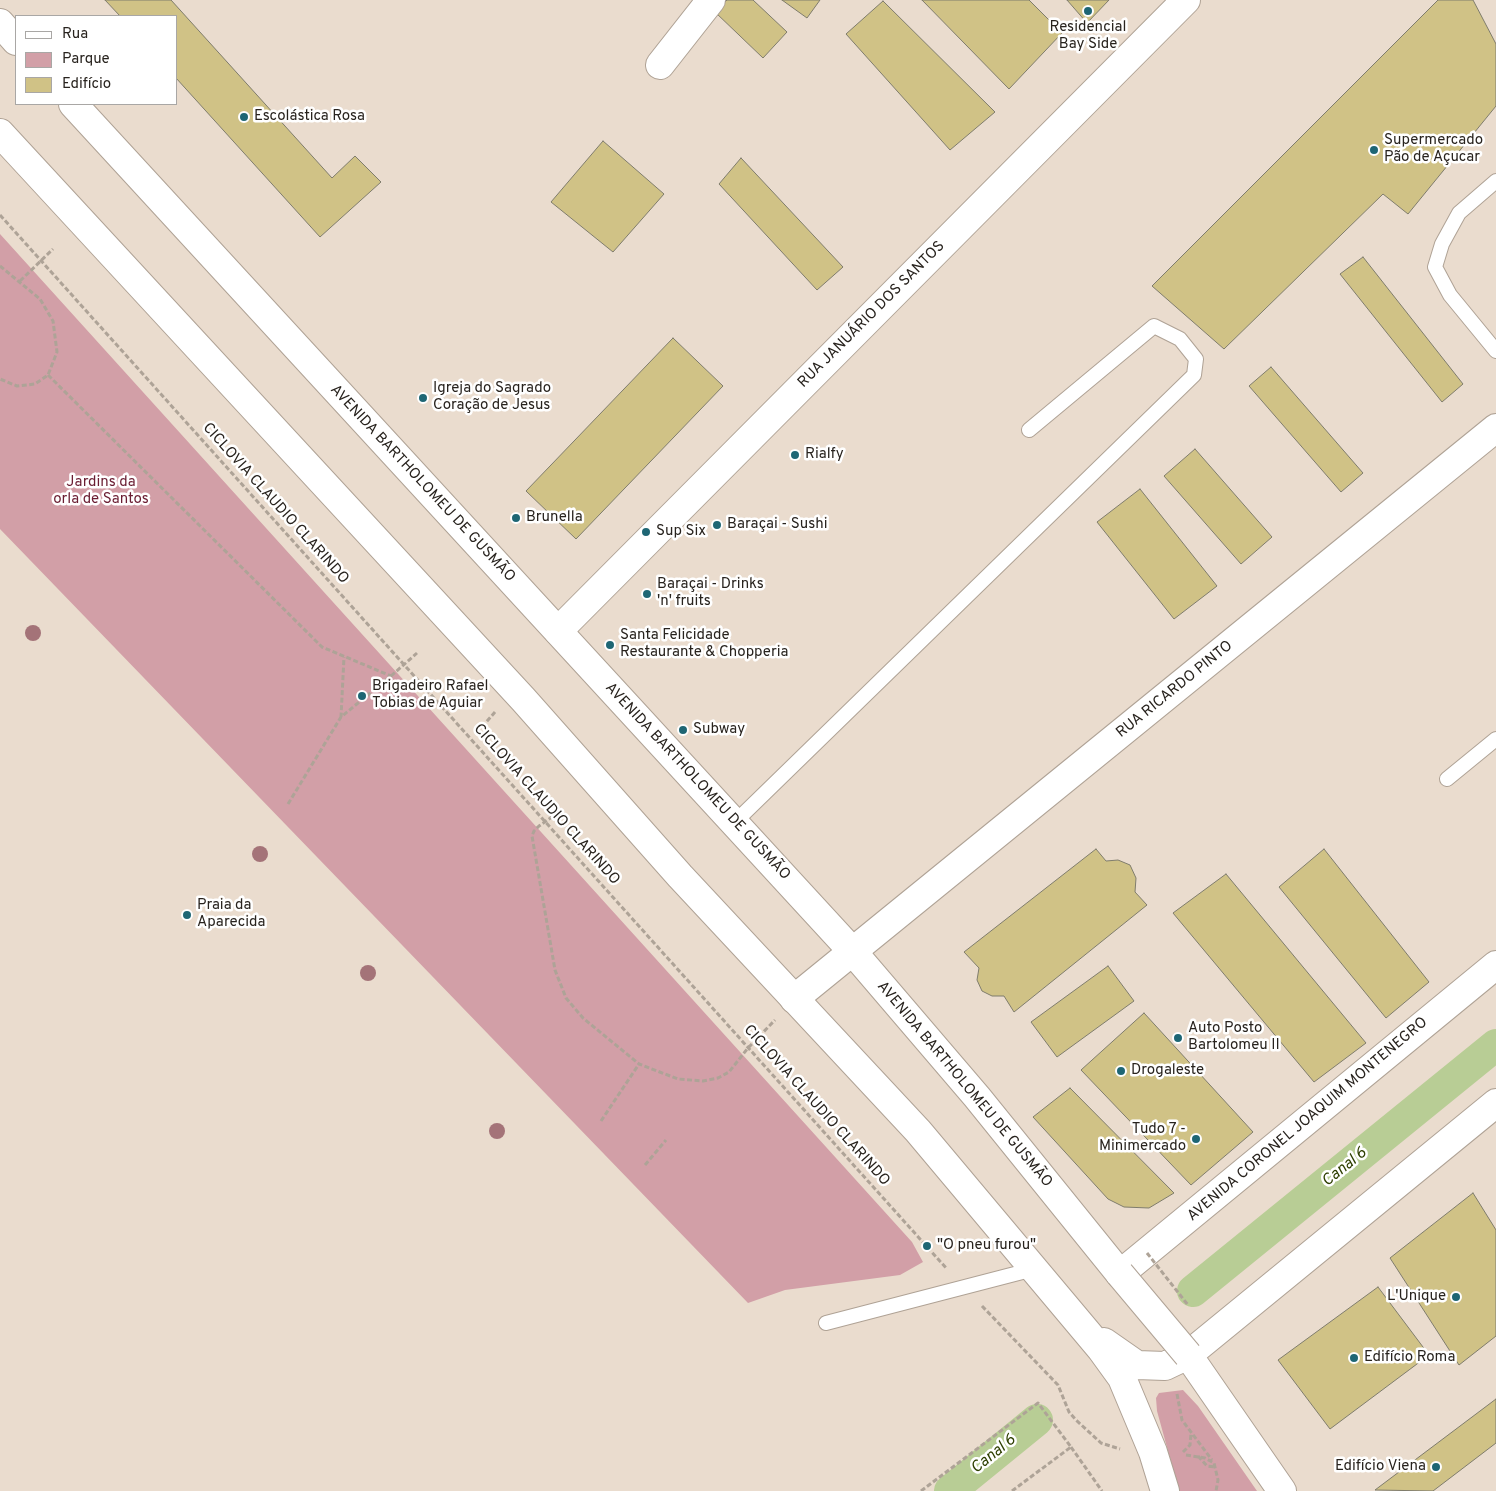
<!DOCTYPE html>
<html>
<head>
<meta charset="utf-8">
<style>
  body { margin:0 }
  #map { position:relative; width:1496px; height:1491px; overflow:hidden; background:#eadcce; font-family:Overpass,sans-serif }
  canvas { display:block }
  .legend { position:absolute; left:15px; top:15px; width:162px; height:90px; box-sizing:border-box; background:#fff; border:1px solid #a9a7a5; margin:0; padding:6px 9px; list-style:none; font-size:15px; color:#28231e }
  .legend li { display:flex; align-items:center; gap:10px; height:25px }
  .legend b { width:25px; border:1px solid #a9a7a5 }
</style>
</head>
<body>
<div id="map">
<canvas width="1496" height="1491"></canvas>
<ul class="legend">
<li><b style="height:6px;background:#fff"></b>Rua</li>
<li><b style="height:14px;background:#d29fa7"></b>Parque</li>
<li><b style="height:14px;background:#d0c286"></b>Edifício</li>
</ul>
</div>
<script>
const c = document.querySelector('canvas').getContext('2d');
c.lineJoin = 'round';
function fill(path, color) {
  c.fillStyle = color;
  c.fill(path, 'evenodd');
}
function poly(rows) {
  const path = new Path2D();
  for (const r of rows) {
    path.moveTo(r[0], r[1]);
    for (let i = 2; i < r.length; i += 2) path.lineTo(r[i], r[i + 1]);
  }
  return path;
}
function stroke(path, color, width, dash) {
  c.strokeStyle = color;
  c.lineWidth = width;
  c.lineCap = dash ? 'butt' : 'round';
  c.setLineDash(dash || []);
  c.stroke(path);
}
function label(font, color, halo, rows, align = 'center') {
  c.font = font + ' Overpass,sans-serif';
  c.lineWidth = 5;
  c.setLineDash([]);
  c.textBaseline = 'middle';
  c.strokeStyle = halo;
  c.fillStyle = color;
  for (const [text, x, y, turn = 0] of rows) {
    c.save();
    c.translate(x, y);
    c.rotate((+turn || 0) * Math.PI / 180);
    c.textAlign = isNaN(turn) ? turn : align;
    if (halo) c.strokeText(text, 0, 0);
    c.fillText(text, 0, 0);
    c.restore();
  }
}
fill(poly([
  [0,234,912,1242,923,1262,900,1275,785,1290,748,1303,0,529],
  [1183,1390,1198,1406,1257,1491,1179,1491,1157,1411,1156,1398,1159,1393]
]), '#d29fa7');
stroke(poly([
  [1193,1291,1496,1045],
  [950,1491,1037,1420]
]), '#b8cd95', 32);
const building = poly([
  [105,0,171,0,332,178,355,156,381,182,320,237,176,78,176,16,120,16,105,0],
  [727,0,753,0,787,32,763,58,715,12,727,0],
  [782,0,820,0,807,18,782,0],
  [922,0,1029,0,1062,33,1009,89,922,0],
  [1067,0,1109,0,1087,23,1067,0],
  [1438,0,1473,0,1496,44,1496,106,1408,214,1383,194,1224,349,1152,286,1438,0],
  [883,1,995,112,950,150,846,34,883,1],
  [603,141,664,194,613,252,551,202,603,141],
  [741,158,843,267,817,290,719,184,741,158],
  [1363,257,1463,384,1442,402,1340,274,1363,257],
  [673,338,723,386,576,539,526,491,673,338],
  [1271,367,1363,473,1341,492,1249,386,1271,367],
  [1195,449,1272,537,1241,564,1164,476,1195,449],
  [1140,489,1217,586,1174,619,1097,522,1140,489],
  [1096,849,1106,861,1118,860,1130,865,1136,878,1135,892,1147,905,1014,1012,1004,996,992,996,982,991,977,980,979,968,964,952,1096,849],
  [1324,849,1429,982,1386,1018,1279,887,1324,849],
  [1226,874,1366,1043,1314,1082,1173,913,1226,874],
  [1108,966,1134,1001,1057,1057,1031,1022,1108,966],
  [1144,1013,1253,1132,1191,1185,1081,1070,1144,1013],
  [1070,1088,1174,1193,1149,1208,1124,1207,1108,1199,1033,1117,1070,1088],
  [1473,1193,1496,1230,1496,1336,1459,1365,1390,1258,1473,1193],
  [1378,1287,1429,1355,1330,1429,1278,1360,1378,1287],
  [1496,1399,1496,1443,1433,1491,1375,1490,1496,1399]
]);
fill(building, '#d0c286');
stroke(building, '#7f7c6c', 1);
const service = poly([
  [1496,181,1459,213,1442,244,1435,267,1450,295,1496,351],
  [1447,779,1496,739],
  [734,823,1194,375,1196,359,1180,339,1154,326,1029,430],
  [826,1323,1034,1269]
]);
const minor = poly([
  [660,65,711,0],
  [558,631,1186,0],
  [794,999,1496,428]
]);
const secondary = poly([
  [1120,1274,1496,965],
  [1188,1355,1496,1103]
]);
const primary = poly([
  [0,23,16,41],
  [73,104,853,952,977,1097,1120,1274],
  [0,133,523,699,680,876,918,1131,1101,1349,1122,1378,1153,1452,1165,1491],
  [1104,1342,1137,1365,1165,1366,1188,1355,1282,1491]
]);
stroke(service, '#afa295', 16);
stroke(minor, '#afa295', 30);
stroke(secondary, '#afa295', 30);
stroke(primary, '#afa295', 30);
stroke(poly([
  [0,215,947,1269],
  [0,266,40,299,53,321,57,352,48,375,35,384,17,386,0,379],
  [20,281,53,249],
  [48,375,322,647,391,676,341,717,344,657],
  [391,676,417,653],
  [482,727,495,712],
  [288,804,341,717],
  [559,812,539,826,534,831,532,836,555,970,566,998,583,1018,639,1064,678,1079,703,1081,718,1078,729,1072,748,1048,775,1020],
  [601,1121,639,1064],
  [645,1165,666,1140],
  [982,1306,1058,1385,1069,1412,1076,1420,1101,1443,1120,1449],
  [1177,1394,1182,1420,1212,1460],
  [1071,1447,1102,1491],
  [1183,1452,1190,1445,1191,1434],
  [1186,1455,1205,1458,1214,1463,1218,1480,1216,1491],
  [1198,1456,1207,1466,1215,1467],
  [921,1491,1038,1403,1071,1447,1012,1491]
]), '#aea397', 3, [5, 2.5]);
stroke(service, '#fff', 14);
stroke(minor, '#fff', 28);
stroke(secondary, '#fff', 28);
stroke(primary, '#fff', 28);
const primaryBridge = poly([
  [1120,1274,1188,1355]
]);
stroke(primaryBridge, '#afa295', 30, []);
stroke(poly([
  [1147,1253,1188,1305]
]), '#aea397', 3, [5, 2.5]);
stroke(primaryBridge, '#fff', 28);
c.fillStyle = '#a47378';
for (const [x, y] of [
  [33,633],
  [260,854],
  [368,973],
  [497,1131]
]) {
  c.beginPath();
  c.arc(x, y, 8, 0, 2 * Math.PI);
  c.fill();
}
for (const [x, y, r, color] of [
  [1088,11,5,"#1e6674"],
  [244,117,5,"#1e6674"],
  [1374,150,5,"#1e6674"],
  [423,398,5,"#1e6674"],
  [795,455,5,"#1e6674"],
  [516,518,5,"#1e6674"],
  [717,525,5,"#1e6674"],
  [646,532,5,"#1e6674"],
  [647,594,5,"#1e6674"],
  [610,645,5,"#1e6674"],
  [362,696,5,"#1e6674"],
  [683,730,5,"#1e6674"],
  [187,915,5,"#1e6674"],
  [1178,1038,5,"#1e6674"],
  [1121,1071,5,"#1e6674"],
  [1196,1139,5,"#1e6674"],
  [927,1246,5,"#1e6674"],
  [1456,1297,5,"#1e6674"],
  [1354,1358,5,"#1e6674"],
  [1436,1467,5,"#1e6674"]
]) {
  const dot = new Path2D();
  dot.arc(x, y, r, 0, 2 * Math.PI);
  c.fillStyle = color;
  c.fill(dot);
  stroke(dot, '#fff', 2);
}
label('15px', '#28231e', '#fff', [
  ["Residencial",1088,28,"center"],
  ["Bay Side",1088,45,"center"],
  ["Escolástica Rosa",254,117],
  ["Supermercado",1384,141],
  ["Pão de Açucar",1384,158],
  ["Igreja do Sagrado",433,389],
  ["Coração de Jesus",433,406],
  ["Rialfy",805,455],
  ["Brunella",526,518],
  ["Baraçai - Sushi",727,525],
  ["Sup Six",656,532],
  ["Baraçai - Drinks",657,585],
  ["'n' fruits",657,602],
  ["Santa Felicidade",620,636],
  ["Restaurante & Chopperia",620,653],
  ["Brigadeiro Rafael",372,687],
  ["Tobias de Aguiar",372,704],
  ["Subway",693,730],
  ["Praia da",197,906],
  ["Aparecida",197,923],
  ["Auto Posto",1188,1029],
  ["Bartolomeu II",1188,1046],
  ["Drogaleste",1131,1071],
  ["Tudo 7 -",1186,1130,"right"],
  ["Minimercado",1186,1147,"right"],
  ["\"O pneu furou\"",937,1246],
  ["L'Unique",1446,1297,"right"],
  ["Edifício Roma",1364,1358],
  ["Edifício Viena",1426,1467,"right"]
], 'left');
label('15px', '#28231e', '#fff', [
  ["RUA JANUÁRIO DOS SANTOS",872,315,-45],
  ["AVENIDA BARTHOLOMEU DE GUSMÃO",422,484,47],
  ["CICLOVIA CLAUDIO CLARINDO",275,504,48],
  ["RUA RICARDO PINTO",1175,690,-39],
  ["AVENIDA BARTHOLOMEU DE GUSMÃO",697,782,47],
  ["CICLOVIA CLAUDIO CLARINDO",546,805,48],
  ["AVENIDA BARTHOLOMEU DE GUSMÃO",964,1085,50],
  ["CICLOVIA CLAUDIO CLARINDO",816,1106,48],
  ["AVENIDA CORONEL JOAQUIM MONTENEGRO",1308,1120,-40]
]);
label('15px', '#6a1d32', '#fff', [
  ["Jardins da",101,483],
  ["orla de Santos",101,500]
]);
label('italic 16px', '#2e3f00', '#fff', [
  ["Canal 6",1345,1168,-39],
  ["Canal 6",994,1455,-39]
]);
</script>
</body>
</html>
